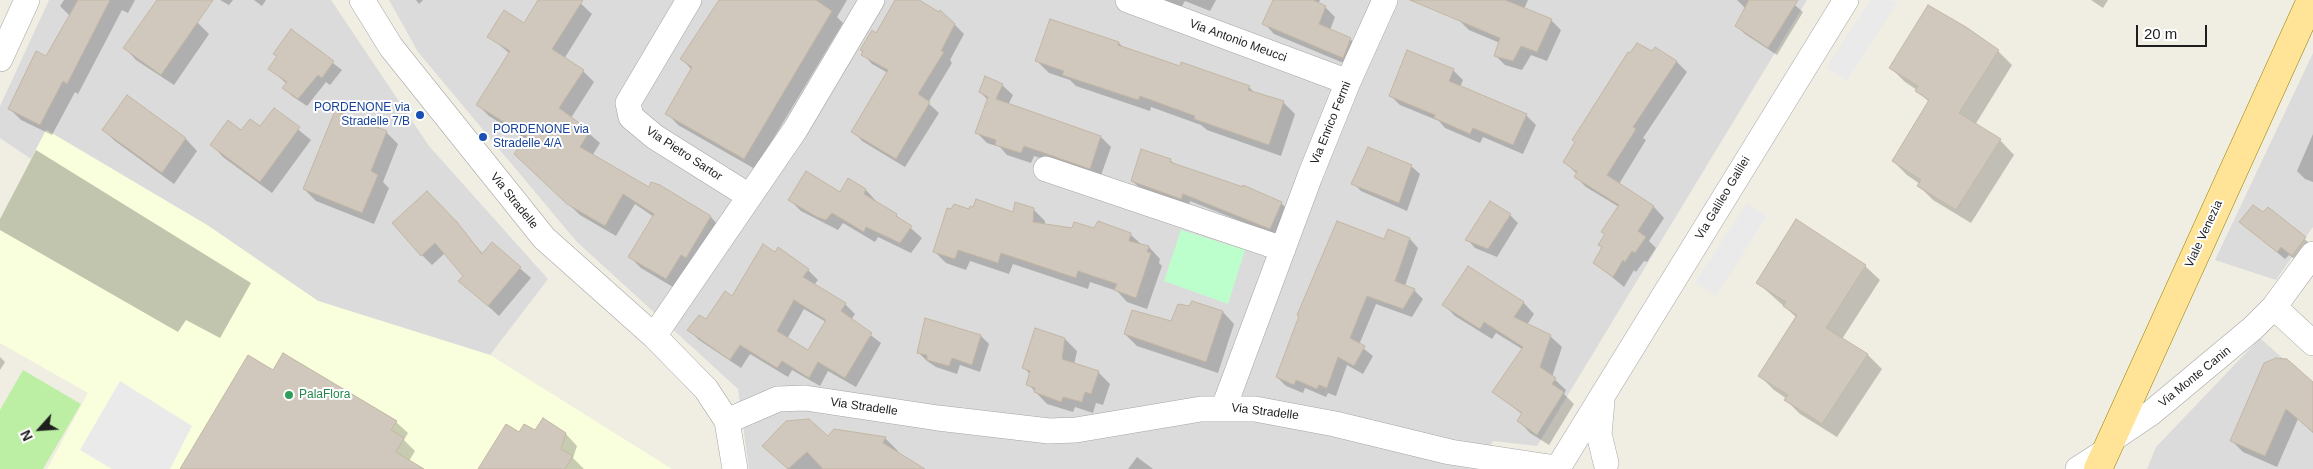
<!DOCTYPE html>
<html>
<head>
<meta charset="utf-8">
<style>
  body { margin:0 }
  #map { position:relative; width:2313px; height:469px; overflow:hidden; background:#f0eee3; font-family:Arial,sans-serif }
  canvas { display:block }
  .north { position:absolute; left:15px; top:404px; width:50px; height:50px; -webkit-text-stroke:4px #fff; paint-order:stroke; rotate:244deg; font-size:14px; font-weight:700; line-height:20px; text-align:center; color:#1e1e1e }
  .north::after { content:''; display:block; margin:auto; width:18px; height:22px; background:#1e1e1e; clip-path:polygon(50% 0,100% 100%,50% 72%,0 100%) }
  .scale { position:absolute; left:2136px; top:25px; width:71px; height:22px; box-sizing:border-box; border:2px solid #1e1e1e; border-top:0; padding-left:6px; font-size:15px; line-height:18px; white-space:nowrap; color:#1e1e1e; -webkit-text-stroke:4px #fff; paint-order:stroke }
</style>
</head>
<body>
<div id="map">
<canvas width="2313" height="469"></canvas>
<div class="north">N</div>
<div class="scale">20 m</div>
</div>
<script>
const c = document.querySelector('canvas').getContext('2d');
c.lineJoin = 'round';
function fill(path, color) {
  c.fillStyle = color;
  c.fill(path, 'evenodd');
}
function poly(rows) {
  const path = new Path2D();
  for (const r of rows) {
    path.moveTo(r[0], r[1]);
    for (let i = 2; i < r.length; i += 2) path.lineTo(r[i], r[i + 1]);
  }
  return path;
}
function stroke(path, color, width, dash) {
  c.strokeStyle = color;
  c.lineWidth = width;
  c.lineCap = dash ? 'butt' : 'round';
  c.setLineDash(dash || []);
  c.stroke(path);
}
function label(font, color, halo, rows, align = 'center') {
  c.font = font + ' Arial,sans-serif';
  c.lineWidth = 4;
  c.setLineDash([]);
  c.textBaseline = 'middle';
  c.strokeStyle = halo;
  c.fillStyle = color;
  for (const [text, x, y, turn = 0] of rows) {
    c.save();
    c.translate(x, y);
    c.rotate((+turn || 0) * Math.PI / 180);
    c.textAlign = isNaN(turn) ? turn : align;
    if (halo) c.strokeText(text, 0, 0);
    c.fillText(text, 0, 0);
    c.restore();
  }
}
fill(poly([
  [49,0,331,0,429,146,548,279,490,355,318,301,207,225,47,130,31,159,0,138,0,106],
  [389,0,1807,0,1537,446,1493,441,1479,469,749,469,738,389,576,241,418,52],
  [2313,53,2313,227,2276,280,2215,260],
  [2260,338,2313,385,2313,469,2147,469,2156,447]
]), '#dcdbdb');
fill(poly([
  [46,130,207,225,318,301,490,355,672,469,47,469,88,393,0,343,0,219]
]), '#f9ffdc');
fill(poly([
  [36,150,251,283,220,338,186,320,178,332,0,230,0,219]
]), '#c1c5ae');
fill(poly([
  [23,370,81,404,43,469,0,469,0,410]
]), '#bceea4');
fill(poly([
  [1181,230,1245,250,1228,304,1164,281]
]), '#bcfecc');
fill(poly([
  [1870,0,1898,1,1847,81,1826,68],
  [1747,203,1767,216,1716,296,1695,282],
  [120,381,192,426,170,469,112,469,80,450]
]), '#eaeaea');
fill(poly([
  [64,0,135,0,128,13,122,10,78,94,75,92,52,135,21,120,10,109,47,57,70,16,60,6],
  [220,0,233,0,229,5],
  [254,0,266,0,262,6],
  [416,0,423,0,419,4],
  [539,0,577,0,592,14,564,59,583,71,594,82,571,118,600,143,592,156,649,188,710,216,721,228,678,290,641,268,630,257,654,217,635,204,616,236,580,215,527,165,526,139,489,116,478,105,510,54,489,36,524,24],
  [720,0,847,0,837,17,843,23,755,169,678,125,667,113,692,70,682,59],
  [897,0,916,0,955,25,964,34,950,60,952,63,928,103,939,113,905,167,862,141,853,131,888,73,872,64,863,54,862,50,876,34],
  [1163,0,1216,0,1210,11,1185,1,1181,8],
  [1275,0,1320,0,1318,4,1325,7,1335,17,1330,30,1350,39,1361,49,1353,67,1274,34,1264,23],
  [1467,0,1528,0,1524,9,1551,20,1561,30,1547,61,1531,55,1522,70,1505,65,1495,55,1500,43,1469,30,1459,20],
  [1737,0,1789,0,1803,12,1777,55,1745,34,1737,26,1745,8],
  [2091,0,2108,0,2103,8],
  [157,2,198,23,209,34,174,85,136,60,125,48],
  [1051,20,1119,43,1125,49,1180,68,1249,87,1255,93,1283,102,1295,114,1281,156,1207,130,1201,125,1151,107,1150,111,1076,86,1070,80,1049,73,1037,61],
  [291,31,342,70,330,85,326,82,307,106,292,96,284,88,287,84,270,69,278,57,274,53],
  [1998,51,2012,65,1975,125,2000,140,2014,155,1971,223,1933,200,1919,186,1920,184,1907,175,1893,161,1929,102,1917,90,1905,82,1891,68],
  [1652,52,1677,62,1687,72,1643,138,1646,140,1619,184,1654,207,1664,218,1649,241,1656,248,1647,262,1644,261,1636,272,1634,270,1624,287,1595,263,1603,247,1606,235,1603,232,1619,207,1586,187,1575,176,1577,174,1565,162],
  [1453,70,1463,80,1460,87,1526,115,1536,125,1523,154,1483,137,1480,143,1445,128,1439,121,1400,105,1390,95],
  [1002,85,1013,95,1008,105,1101,137,1111,147,1100,178,1034,156,1031,163,1007,155,1000,147,987,143,977,133,988,100,980,92],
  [127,97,186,139,197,151,174,184,115,141,104,130],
  [274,110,311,140,272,193,223,157,212,145,242,132,260,128],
  [386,132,398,144,383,182,389,188,374,224,316,201,304,189],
  [2313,134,2313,182,2305,179,2297,171],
  [1170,160,1176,165,1281,203,1289,211,1278,236,1190,201,1189,206,1140,188,1132,181],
  [1411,166,1420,174,1407,211,1361,191,1353,183],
  [866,190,876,201,876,202,896,215,922,238,911,253,878,237,875,242,843,223,838,230,801,211,790,200],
  [437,203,483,254,492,244,531,278,499,316,460,281,465,276,445,253,432,265,422,255],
  [1033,209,1045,221,1045,225,1130,234,1142,245,1149,247,1160,259,1159,263,1162,266,1147,309,1127,302,1117,291,1090,282,1088,289,1013,264,1009,274,970,261,966,270,946,263,934,251,970,210,1013,213],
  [2268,209,2313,246,2300,263,2289,255,2285,259,2241,222,2263,214],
  [1510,215,1518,223,1497,257,1475,248,1467,239],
  [1410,239,1418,248,1405,286,1414,290,1423,299,1412,317,1376,304,1359,345,1373,356,1363,374,1347,365,1336,396,1328,393,1326,397,1305,388,1303,393,1286,386,1277,377,1385,241],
  [1865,266,1880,280,1842,339,1868,355,1882,369,1837,437,1800,414,1786,400,1787,399,1774,390,1760,376,1796,317,1758,283],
  [808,270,818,280,814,285,845,304,855,314,851,320,881,343,856,387,828,371,820,386,792,370,788,377,750,354,741,368,699,340,689,330,706,321,732,298],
  [804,309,826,322,808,352,787,339],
  [1193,302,1223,312,1234,324,1218,373,1137,346,1125,334,1172,322,1190,308],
  [1523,302,1534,314,1527,325,1550,336,1562,347,1552,377,1566,390,1564,394,1574,404,1549,445,1530,433,1519,421,1523,415,1494,392,1522,349,1496,333,1492,339,1455,316,1444,305],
  [926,320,981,336,989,344,980,372,960,365,957,374,936,367,927,361,918,352],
  [1065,339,1077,351,1074,365,1098,372,1110,384,1103,405,1096,403,1093,413,1075,407,1073,412,1047,404,1028,384,1031,375,1024,368],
  [0,357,5,362,0,370],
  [274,372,396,422,408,433,404,440,415,451,409,461,419,469,182,469],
  [2313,384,2313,433,2298,419,2277,467,2243,452,2231,440],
  [535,432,566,434,577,446,573,458,584,469,480,469,519,434],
  [828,438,885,438,898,451,897,453,923,469,788,469,777,459],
  [1137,457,1153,469,1128,469]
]), '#0003');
const building = poly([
  [78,0,110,0,67,84,63,81,40,125,8,109,36,51,46,56,78,0],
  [157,0,213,0,161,75,123,48,157,0],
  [538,0,583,0,552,49,584,70,559,108,590,131,580,147,649,187,651,182,660,185,711,216,686,258,681,255,666,279,628,257,654,214,623,194,605,226,567,204,514,154,527,136,476,105,510,51,487,37,504,10,524,23,538,0],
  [719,0,816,0,832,11,744,159,665,114,692,67,680,59,719,0],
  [895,0,919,0,939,12,940,10,955,24,941,51,944,52,918,94,930,102,896,159,851,132,888,70,861,55,863,51,860,50,872,30,876,33,895,0],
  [1273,0,1313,0,1326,6,1319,24,1351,38,1343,58,1262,24,1273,0],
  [1410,0,1505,0,1552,19,1537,52,1521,46,1513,61,1494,56,1500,38,1410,0],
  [1749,0,1798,0,1768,48,1735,26,1749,0],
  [1928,5,1966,27,1999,50,1959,113,2001,139,1956,210,1917,186,1921,180,1892,161,1929,100,1915,91,1918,86,1889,68,1928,5],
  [1050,19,1119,42,1118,45,1180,66,1181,62,1250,86,1248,90,1284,101,1269,145,1194,119,1195,116,1140,96,1138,100,1062,75,1064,71,1035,61,1050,19],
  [291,29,334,61,322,78,318,75,298,99,282,88,287,82,268,69,277,56,273,54,291,29],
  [1637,43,1652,51,1655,47,1677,61,1633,127,1636,129,1607,175,1654,206,1638,231,1646,237,1635,253,1632,251,1625,262,1623,260,1613,277,1593,263,1602,247,1598,245,1605,234,1601,232,1619,205,1574,177,1577,172,1563,162,1575,142,1572,140,1628,52,1630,53,1637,43],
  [1407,50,1454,69,1449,81,1527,114,1513,145,1473,128,1470,134,1434,118,1435,115,1389,96,1407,50],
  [985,76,1003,84,996,99,1101,136,1090,169,1024,146,1021,153,995,145,996,140,975,133,988,97,979,92,985,76],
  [127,95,186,138,162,173,102,130,127,95],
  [274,108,300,127,260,182,210,145,228,120,241,130,250,119,260,126,274,108],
  [335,111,387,131,371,171,378,175,362,213,303,189,335,111],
  [1368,147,1412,165,1399,203,1351,184,1368,147],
  [1141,149,1171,159,1170,162,1243,187,1243,185,1282,202,1270,229,1183,194,1181,199,1131,181,1141,149],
  [806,171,840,192,848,178,866,189,864,194,897,214,896,216,912,226,900,243,866,227,864,232,832,213,826,220,817,217,788,200,806,171],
  [427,191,457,222,482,254,492,242,521,267,488,306,458,281,463,276,435,243,421,256,392,223,427,191],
  [976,199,1013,212,1015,202,1034,208,1033,222,1072,228,1074,222,1094,228,1098,221,1131,233,1129,241,1149,246,1147,252,1151,253,1136,298,1114,290,1117,284,1078,271,1076,278,1001,253,998,263,958,250,955,259,933,252,947,208,951,209,954,204,969,209,970,206,973,207,976,199],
  [1490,201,1511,214,1488,249,1465,240,1490,201],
  [2253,205,2263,212,2268,207,2306,237,2292,256,2281,247,2277,252,2239,222,2253,205],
  [1796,219,1866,265,1826,328,1868,354,1822,424,1784,400,1788,395,1758,376,1797,315,1783,306,1786,302,1756,283,1796,219],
  [1337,221,1384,239,1388,229,1410,238,1395,281,1415,289,1403,309,1367,296,1350,338,1365,346,1354,366,1338,357,1327,388,1319,385,1317,389,1296,380,1294,385,1276,377,1299,316,1297,315,1337,221],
  [763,244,775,252,778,247,809,269,803,277,846,303,841,311,872,333,845,378,818,362,809,378,782,361,777,368,740,345,730,360,687,330,699,315,706,319,725,291,732,296,763,244],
  [794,300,826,320,808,350,777,331,794,300],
  [1468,266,1524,302,1514,317,1551,335,1540,367,1556,378,1552,384,1564,392,1537,435,1517,421,1522,413,1492,392,1523,347,1484,322,1480,329,1442,305,1468,266],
  [1192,301,1223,311,1206,362,1124,334,1132,310,1171,321,1178,304,1189,306,1192,301],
  [925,318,981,335,972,365,952,358,949,366,927,360,927,355,917,353,925,318],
  [1035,328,1065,338,1062,359,1099,371,1091,394,1085,392,1082,402,1063,397,1061,402,1034,392,1035,388,1026,385,1030,371,1022,368,1035,328],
  [283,353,397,421,391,430,404,438,396,452,424,469,180,469,248,355,273,370,283,353],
  [2276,358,2287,359,2313,382,2313,432,2286,409,2265,456,2230,441,2264,363,2276,358],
  [543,418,566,433,561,449,573,456,565,469,478,469,506,424,519,432,524,424,535,430,543,418],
  [809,419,828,436,834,429,886,437,883,443,925,469,823,469,807,452,788,469,762,446,786,421,809,419]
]);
fill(building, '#d0c8bc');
stroke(building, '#c3b7a4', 1);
const street = poly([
  [362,0,391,47,544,238,654,336,706,389,727,421,735,469],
  [689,0,628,103,631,117,655,137,749,196],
  [1128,0,1348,82],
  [0,59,27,0],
  [1046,169,1283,249],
  [2274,307,2313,343],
  [654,336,795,130,872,0],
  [1602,402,1599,434,1606,463],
  [1224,407,1310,176,1348,82,1385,0],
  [727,421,778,399,805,398,938,418,1049,431,1076,430,1201,409,1255,409,1335,424,1450,452,1556,468],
  [2111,440,2151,413,2253,328,2274,307,2313,254],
  [1561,463,1846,0],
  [2078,469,2106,451]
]);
const primary = poly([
  [2098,469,2311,0]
]);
stroke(street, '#a5a5a5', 26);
stroke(primary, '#977f00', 29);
stroke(street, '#fff', 25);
stroke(primary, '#ffe498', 28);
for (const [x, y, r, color] of [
  [420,115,5,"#1a4fb4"],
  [483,137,5,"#1a4fb4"],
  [289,395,5,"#2e9e5b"]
]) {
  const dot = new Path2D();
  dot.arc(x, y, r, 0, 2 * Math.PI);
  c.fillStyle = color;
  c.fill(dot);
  stroke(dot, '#fff', 2);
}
label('12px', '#1e1e1e', '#fff', [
  ["Via Antonio Meucci",1238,41,20],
  ["Via Enrico Fermi",1331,123,-68],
  ["Via Pietro Sartor",684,154,33],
  ["Via Galileo Galilei",1723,198,-59],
  ["Via Stradelle",514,201,51],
  ["Viale Venezia",2204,234,-65],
  ["Via Monte Canin",2195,377,-39],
  ["Via Stradelle",864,407,8],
  ["Via Stradelle",1265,412,7]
]);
label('12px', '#164399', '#fff', [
  ["PORDENONE via",410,108],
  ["Stradelle 7/B",410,122],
  ["PORDENONE via",493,130,"left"],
  ["Stradelle 4/A",493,144,"left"]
], 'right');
label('12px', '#27864d', '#fff', [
  ["PalaFlora",299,395]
], 'left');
</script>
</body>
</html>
